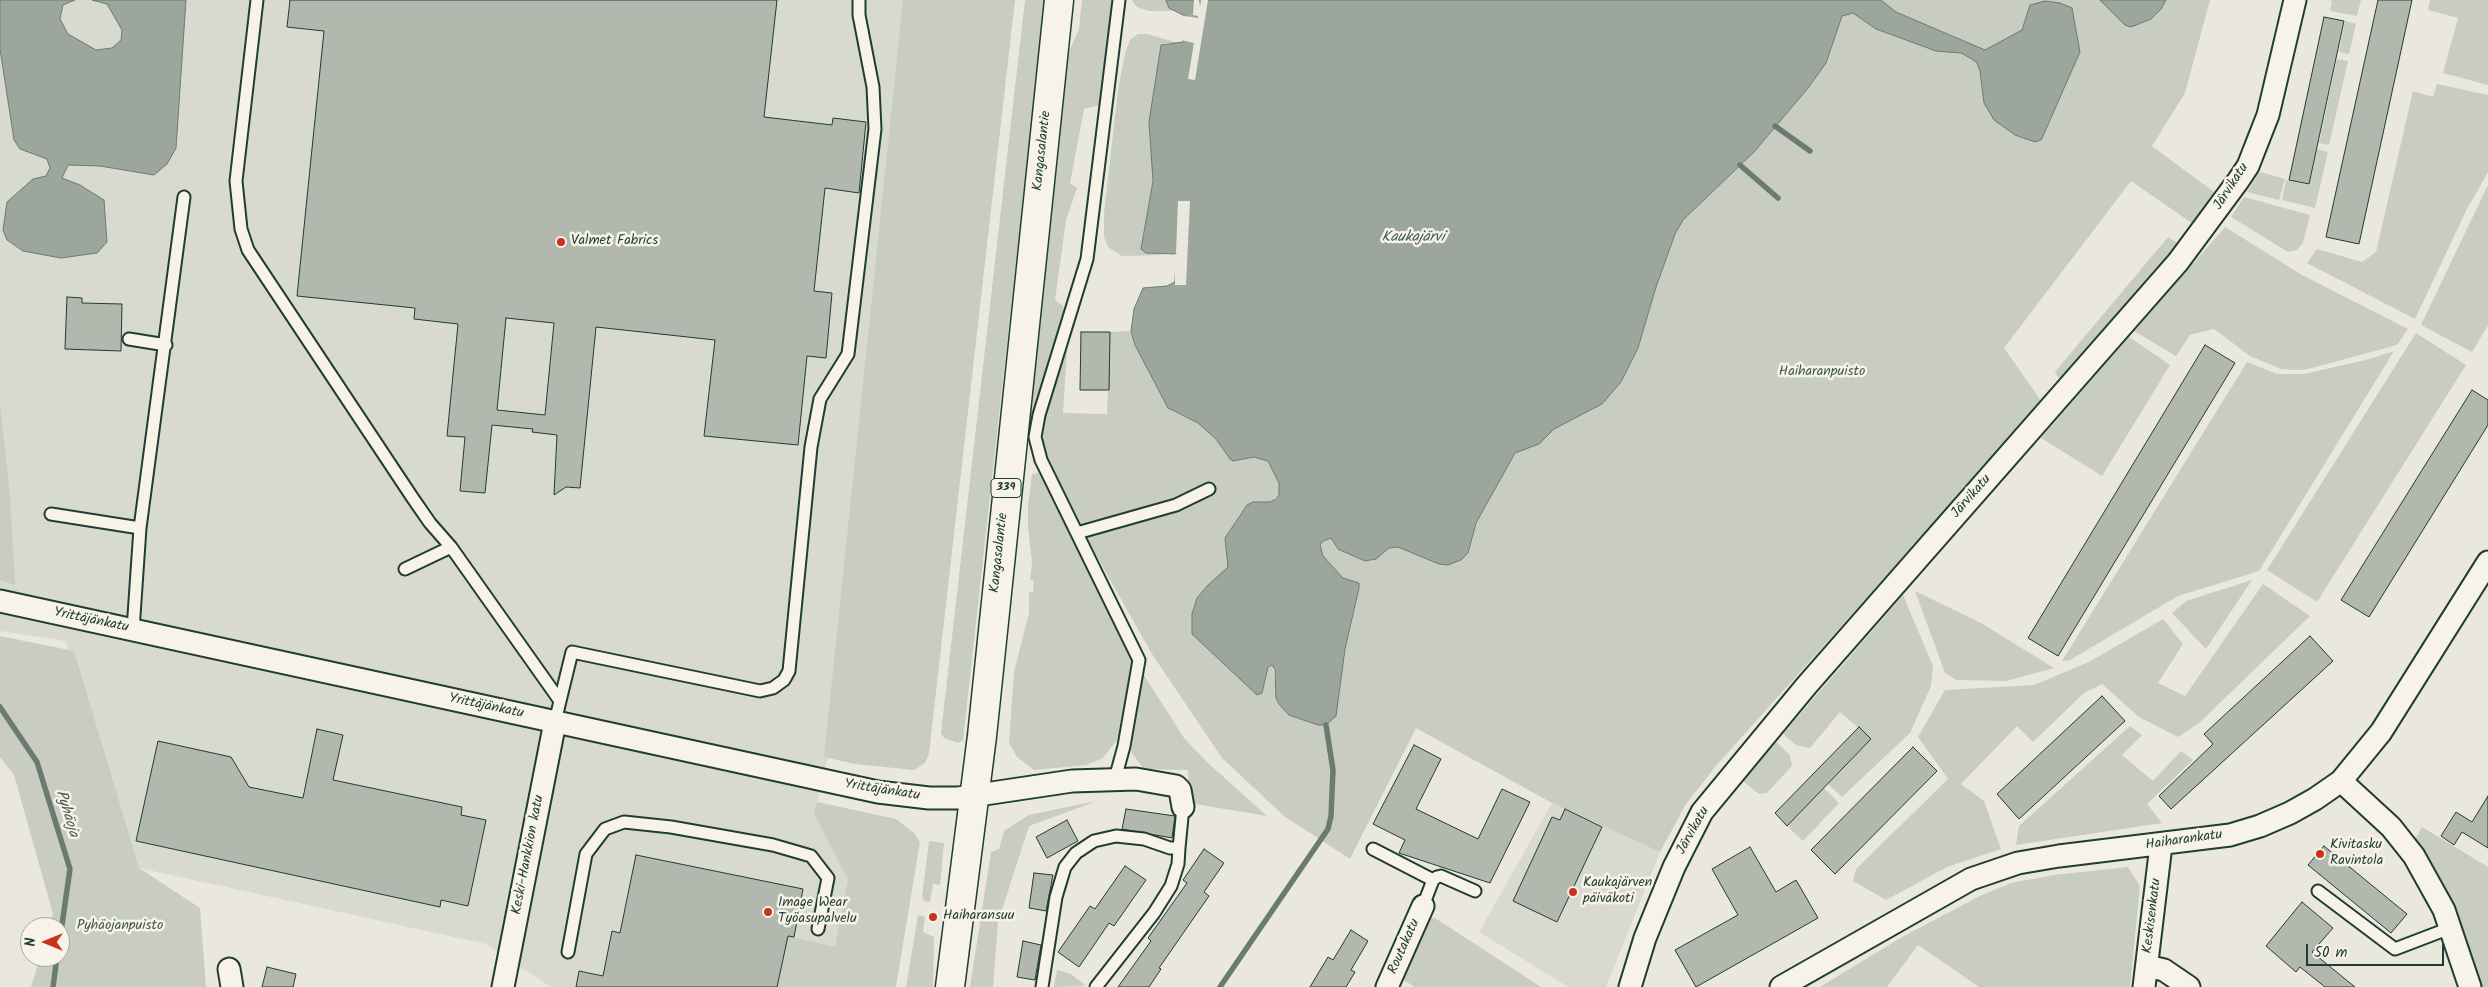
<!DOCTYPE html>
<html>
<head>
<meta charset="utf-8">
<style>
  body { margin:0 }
  #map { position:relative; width:2488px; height:987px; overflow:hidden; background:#eae8dd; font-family:Kalam,sans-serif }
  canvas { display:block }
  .north { position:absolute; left:20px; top:917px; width:50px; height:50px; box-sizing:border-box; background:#f7f3e8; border:1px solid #a1aaa0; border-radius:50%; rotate:270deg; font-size:14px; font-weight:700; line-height:20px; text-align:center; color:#1f3d34 }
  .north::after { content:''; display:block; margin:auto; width:18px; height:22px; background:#c8321e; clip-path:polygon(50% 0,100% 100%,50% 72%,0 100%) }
  .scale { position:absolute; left:2306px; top:944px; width:138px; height:22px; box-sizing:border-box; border:2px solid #1f3d34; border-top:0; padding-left:6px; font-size:15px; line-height:18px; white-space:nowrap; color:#1f3d34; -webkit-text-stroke:4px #f7f3e8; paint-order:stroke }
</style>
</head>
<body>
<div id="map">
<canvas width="2488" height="987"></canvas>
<div class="north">N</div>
<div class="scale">50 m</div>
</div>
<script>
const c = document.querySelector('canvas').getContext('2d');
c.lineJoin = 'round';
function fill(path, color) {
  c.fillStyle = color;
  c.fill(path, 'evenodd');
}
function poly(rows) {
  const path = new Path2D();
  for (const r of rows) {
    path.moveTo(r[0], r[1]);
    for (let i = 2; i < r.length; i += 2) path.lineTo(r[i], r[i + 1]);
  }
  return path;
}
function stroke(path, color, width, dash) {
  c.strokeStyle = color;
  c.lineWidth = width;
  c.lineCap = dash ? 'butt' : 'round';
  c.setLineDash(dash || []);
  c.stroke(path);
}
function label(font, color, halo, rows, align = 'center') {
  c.font = font + ' Kalam,sans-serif';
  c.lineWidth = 5;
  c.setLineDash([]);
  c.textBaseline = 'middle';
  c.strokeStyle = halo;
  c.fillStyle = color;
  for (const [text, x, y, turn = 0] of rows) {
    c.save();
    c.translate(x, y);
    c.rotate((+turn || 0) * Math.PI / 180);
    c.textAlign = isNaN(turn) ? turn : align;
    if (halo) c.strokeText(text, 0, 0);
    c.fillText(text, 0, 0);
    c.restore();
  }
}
fill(poly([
  [0,0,915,0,847,677,815,813,848,880,834,987,551,987,486,944,139,868,66,641,0,631],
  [1552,803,1660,852,1606,987,1568,987,1479,932]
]), '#d9dacf');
fill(poly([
  [903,0,1015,0,929,753,925,763,914,770,855,764,824,757],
  [1025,0,1045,0,963,740,958,743,944,738,941,733],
  [1082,0,1115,0,1100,105,1084,109,1070,183,1077,188,1066,220,1055,300,1063,306,1065,319,1028,430,1024,463,1021,468,1069,51,1079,29],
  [1132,0,1166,0,1169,8,1176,11,1149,11,1137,7],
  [1862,0,2210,0,2185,93,2152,146,2218,195,2196,226,2131,181,2004,348,2042,402,1715,767,1686,804,1660,852,1552,803,1416,728,1350,859,1284,816,1222,758,1152,654,1105,571,1055,479,1041,437,1046,411,1067,350,1063,413,1107,414,1110,332,1131,331,1135,345,1174,412,1198,423,1216,439,1230,459,1233,461,1254,457,1268,461,1274,469,1279,483,1279,495,1270,502,1254,502,1241,513,1225,538,1228,567,1208,585,1197,598,1192,614,1192,633,1257,695,1262,693,1268,667,1272,665,1279,704,1289,715,1318,725,1345,649,1359,588,1359,583,1343,578,1323,556,1320,545,1323,541,1331,537,1336,547,1365,561,1376,559,1389,548,1398,547,1468,553,1476,523,1515,453,1519,449,1533,447,1554,429,1602,404,1621,382,1638,348,1656,287,1675,234,1683,220,1754,152,1808,88,1826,63,1839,20,1842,16,1850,13],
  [2328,0,2361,0,2357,16,2330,11,2332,1],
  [2430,0,2488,0,2488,85,2443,73,2458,18,2428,10],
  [2345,21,2356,24,2349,54,2339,52],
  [1138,34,1147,34,1179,43,1164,43,1149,128,1154,173,1141,249,1146,253,1165,255,1122,256,1108,247,1104,237,1104,213,1118,90,1125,53,1130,40],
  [2337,59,2348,61,2329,145,2319,143],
  [2437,84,2488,95,2488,172,2467,209,2415,319,2307,263,2317,249,2362,262,2376,252,2413,91,2433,97],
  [2317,149,2328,152,2315,208,2282,200,2286,180,2309,185],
  [2260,172,2285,179,2279,200,2247,192],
  [2488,185,2488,325,2472,352,2421,325],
  [2244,197,2310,215,2303,243,2297,250,2288,252,2231,217],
  [2225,227,2302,275,2408,329,2397,345,2308,369,2296,370,2281,369,2250,356,2214,329,2190,335,2176,356,2134,331],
  [2168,237,2181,245,2061,382,2055,372],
  [2416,333,2466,365,2317,602,2267,570],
  [2129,337,2170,365,2102,476,2041,438],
  [2394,351,2259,571,2178,596,2070,660,2062,661,2247,362,2277,374,2304,374,2366,360],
  [0,403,10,496,15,585,0,580],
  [1039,473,1081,549,1135,657,1117,740,1103,758,1087,765,1034,770,1017,757,1009,743,1014,672,1029,613,1029,592,1033,592,1034,581,1030,580,1032,563,1028,527,1028,505,1032,474],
  [2252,580,2206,649,2172,613,2186,601],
  [2263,584,2310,616,2199,723,2178,737,2139,717,2102,684,2084,693,2033,742,2017,726,1961,784,1984,801,2001,849,1947,867,1886,900,1853,881,1856,869,1948,779,1918,737,1945,690,2034,685,2089,662,2163,619,2183,644,2158,683,2185,696],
  [1915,591,1981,623,2054,668,2006,681,1956,680,1945,673],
  [1903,595,1933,666,1931,686,1910,733,1842,797,1828,784,1871,739,1840,712,1810,748,1796,745,1783,734],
  [0,636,74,651,139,868,200,908,206,987,31,987,40,957,60,957,60,927,49,927,53,914,14,775,0,757],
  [1142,672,1184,738,1208,763,1267,816,1189,803,1188,770,1144,769,1131,752],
  [2130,726,2142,735,2122,755,2153,781,2181,751,2193,760,2147,804,2162,823,2016,845,2019,826],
  [1776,742,1790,755,1792,766,1767,793,1759,794,1743,781],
  [1824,788,1839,803,1803,841,1787,826],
  [1097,801,1029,826,998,922,993,987,970,987,991,852,999,849,1004,831,1029,815],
  [817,802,896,819,914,833,920,842,896,987,777,987,788,936,835,947,848,880,814,813],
  [2422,827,2488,867,2488,987,2480,987,2456,914,2437,874,2415,839],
  [929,841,944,843,940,885,933,884,930,902,924,901,922,896],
  [2128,867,2140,886,2130,987,1979,987,1918,945,1887,987,1820,987,1902,937,1980,896,2011,883,2054,875],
  [918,915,925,917,923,932,934,937,933,987,906,987],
  [1435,918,1541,987,1415,987,1399,977,1421,920],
  [1057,970,1071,974,1086,986,1054,987]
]), '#c8ccc1');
const water = poly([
  [0,0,75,0,63,5,60,19,68,34,96,50,112,48,121,40,122,30,107,4,92,0,186,0,176,148,167,164,154,175,100,166,68,165,62,178,80,185,104,200,107,242,97,253,61,258,23,251,7,240,3,230,7,202,33,179,46,176,50,168,47,159,20,149,14,140,0,49,0,0],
  [1166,0,1881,0,1896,12,1985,50,2022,30,2030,5,2045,1,2060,3,2072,8,2080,52,2043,136,2041,140,2035,142,2015,135,1994,120,1984,103,1980,71,1977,63,1972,59,1961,53,1936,51,1876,29,1853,13,1842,16,1826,63,1808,88,1754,152,1683,220,1675,234,1656,287,1638,348,1621,382,1602,404,1554,429,1539,444,1515,453,1476,523,1468,553,1461,560,1448,565,1439,564,1398,547,1389,548,1376,559,1365,561,1338,549,1331,538,1323,541,1320,545,1323,556,1343,578,1359,583,1359,588,1345,649,1336,716,1326,725,1318,725,1289,715,1279,704,1276,698,1275,670,1272,665,1268,667,1262,693,1257,695,1192,634,1192,614,1197,598,1208,585,1228,567,1225,538,1247,505,1253,502,1270,502,1276,499,1279,495,1279,483,1268,461,1254,457,1233,461,1230,459,1216,439,1198,423,1168,408,1135,345,1131,331,1134,309,1143,288,1167,286,1175,282,1176,254,1146,253,1141,249,1153,181,1149,122,1161,45,1183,42,1187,17,1169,8,1166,0],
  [2100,0,2166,0,2161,9,2151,19,2131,27,2125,25,2100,0]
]);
fill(water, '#9ca69c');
stroke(water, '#6a7c72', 1);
fill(poly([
  [1194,0,1199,0,1200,7,1201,0,1208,0,1195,80,1188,79,1194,43,1181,40,1185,16,1198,18,1198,16,1193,15],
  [1178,201,1190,201,1186,285,1175,285,1175,254,1178,253,1176,253]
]), '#eae8dd');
stroke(poly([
  [1775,126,1810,151],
  [1740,165,1778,198],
  [0,707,37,762,70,869,60,939],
  [53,987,57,957],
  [1220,987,1328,829,1331,816,1333,770,1326,725]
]), '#6a7c72', 5.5);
const building = poly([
  [290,0,777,0,764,117,832,125,833,118,866,122,859,193,825,188,814,291,832,293,826,358,807,356,798,445,704,436,715,340,596,327,580,488,566,487,554,495,557,435,532,432,533,429,492,425,485,493,460,491,465,437,447,436,458,324,414,319,415,308,297,296,324,31,287,27,290,0],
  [506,318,554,323,545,415,497,410,506,318],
  [2378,0,2412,0,2359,244,2326,237,2378,0],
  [2324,17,2344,21,2309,184,2289,180,2324,17],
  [67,297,82,298,82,303,122,304,121,351,65,349,67,297],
  [1081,332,1110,332,1109,390,1080,390,1081,332],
  [2205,345,2235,363,2058,656,2028,638,2205,345],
  [2472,390,2488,400,2488,425,2369,617,2341,600,2472,390],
  [2310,636,2333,661,2171,809,2159,796,2213,744,2204,734,2310,636],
  [2102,696,2125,721,2019,819,1997,794,2102,696],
  [1859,727,1871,739,1787,826,1775,813,1859,727],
  [317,729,343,735,333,780,462,807,461,815,486,820,468,906,441,900,440,907,136,841,158,741,231,757,249,787,303,798,317,729],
  [1414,745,1441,759,1416,809,1478,839,1502,789,1530,802,1490,883,1399,853,1405,840,1373,824,1414,745],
  [1913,747,1937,771,1835,874,1811,850,1913,747],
  [2488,796,2488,848,2462,832,2454,845,2441,836,2456,812,2472,822,2488,796],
  [1126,809,1175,816,1172,838,1122,829,1126,809],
  [1565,809,1602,827,1557,922,1513,901,1552,817,1560,820,1565,809],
  [1067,820,1078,841,1047,858,1036,837,1067,820],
  [2324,846,2407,914,2391,933,2308,865,2324,846],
  [1750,847,1776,892,1796,880,1818,918,1696,987,1675,950,1738,915,1712,869,1750,847],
  [1204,849,1224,863,1204,892,1209,896,1159,968,1161,969,1149,987,1118,987,1151,941,1148,938,1187,883,1183,880,1204,849],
  [636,855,803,889,794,937,788,936,777,987,576,987,579,971,603,976,612,931,620,933,636,855],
  [1125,866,1146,880,1114,926,1109,923,1079,967,1058,952,1090,906,1095,909,1125,866],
  [1034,873,1053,875,1046,911,1029,908,1034,873],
  [2302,902,2333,928,2312,952,2355,987,2325,987,2300,967,2296,972,2266,946,2302,902],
  [1351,930,1368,941,1351,970,1355,972,1346,987,1310,987,1328,957,1333,960,1351,930],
  [1023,941,1041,945,1035,980,1017,977,1023,941],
  [267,967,296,974,293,987,262,987,267,967]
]);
fill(building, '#b2b8ae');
stroke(building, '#1f3d34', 1);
const service = poly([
  [257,0,236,181,241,229,248,250,412,497,430,523,451,547,560,701,555,722],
  [129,339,166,345],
  [51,514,140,528],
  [1077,533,1176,505,1209,489],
  [405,569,451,547],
  [133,630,140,528,184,197],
  [560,701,572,652,760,691,773,688,784,680,789,671,811,447,820,399,848,354,875,129,873,87,859,15,859,0],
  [1115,779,1124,746,1139,660,1041,460,1035,437,1039,415,1087,259,1119,0],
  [1373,849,1433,880],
  [2318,891,2395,949,2450,928],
  [1423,906,1433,880,1437,877,1441,876,1475,891],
  [568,952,586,854,605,829,624,822,671,827,773,845,811,856,828,878,818,929],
  [1042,987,1056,897,1065,867,1076,853,1094,841,1116,836,1144,839,1170,848,1179,848,1183,807],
  [1096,987,1154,913,1171,886,1178,864,1179,848]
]);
const minor = poly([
  [0,601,878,792,929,798,958,798,1072,781,1136,779,1176,786,1180,790,1183,807],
  [2341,781,2391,827,2414,856,2444,910,2470,987],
  [2147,966,2164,970,2189,987],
  [229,969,232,987],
  [503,987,555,722],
  [1387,987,1423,906],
  [1630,987,1645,938,1674,867,1702,812,1807,685,2178,262,2238,181,2248,166,2268,115,2295,0],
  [1781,987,1971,879,2018,863,2059,856,2230,835,2260,826,2290,813,2315,799,2341,781,2381,732,2488,562],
  [2144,987,2161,845]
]);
const primary = poly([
  [950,987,982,736,1059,0]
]);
stroke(service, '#1f3d34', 15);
stroke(minor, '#1f3d34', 25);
stroke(primary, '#1f3d34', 31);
stroke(service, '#f7f3e8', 11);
stroke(minor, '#f7f3e8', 21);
stroke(primary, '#f7f3e8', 28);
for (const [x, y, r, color] of [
  [561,242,5,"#c8321e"],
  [2320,854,5,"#c8321e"],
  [1573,892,5,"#c8321e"],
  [768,912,5,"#c8321e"],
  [933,917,5,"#c8321e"]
]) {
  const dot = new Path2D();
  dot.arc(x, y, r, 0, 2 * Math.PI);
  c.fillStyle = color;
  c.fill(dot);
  stroke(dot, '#f7f3e8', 2);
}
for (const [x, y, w] of [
  [1006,488,30]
]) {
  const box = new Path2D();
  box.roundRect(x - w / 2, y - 9.5, w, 19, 4);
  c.fillStyle = '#f7f3e8';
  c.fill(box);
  stroke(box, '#1f3d34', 1);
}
label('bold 12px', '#1f3d34', null, [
  ["339",1006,488]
]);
label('14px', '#1f3d34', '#f7f3e8', [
  ["Kangasalantie",1043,151,-84],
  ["Järvikatu",2232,187,-57],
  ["Järvikatu",1972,497,-49],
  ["Kangasalantie",1000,553,-84],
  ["Yrittäjänkatu",91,621,12],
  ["Yrittäjänkatu",486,707,12],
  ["Yrittäjänkatu",882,791,9],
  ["Järvikatu",1694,831,-61],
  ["Haiharankatu",2184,841,-8],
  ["Keski-Hankkion katu",529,855,-79],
  ["Keskisenkatu",2153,916,-83],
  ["Routakatu",1405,947,-66]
]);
label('14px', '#1f3d34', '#f7f3e8', [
  ["Valmet Fabrics",571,242],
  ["Kivitasku",2330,846],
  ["Ravintola",2330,862],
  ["Kaukajärven",1583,884],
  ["päiväkoti",1583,900],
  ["Image Wear",778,904],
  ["Työasupalvelu",778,920],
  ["Haiharansuu",943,917]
], 'left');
label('14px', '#415a50', '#f7f3e8', [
  ["Haiharanpuisto",1822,373],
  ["Pyhäojanpuisto",120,927]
]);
label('italic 15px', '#445c53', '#f7f3e8', [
  ["Kaukajärvi",1413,238],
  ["Pyhäoja",66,814,73]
]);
</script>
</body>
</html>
